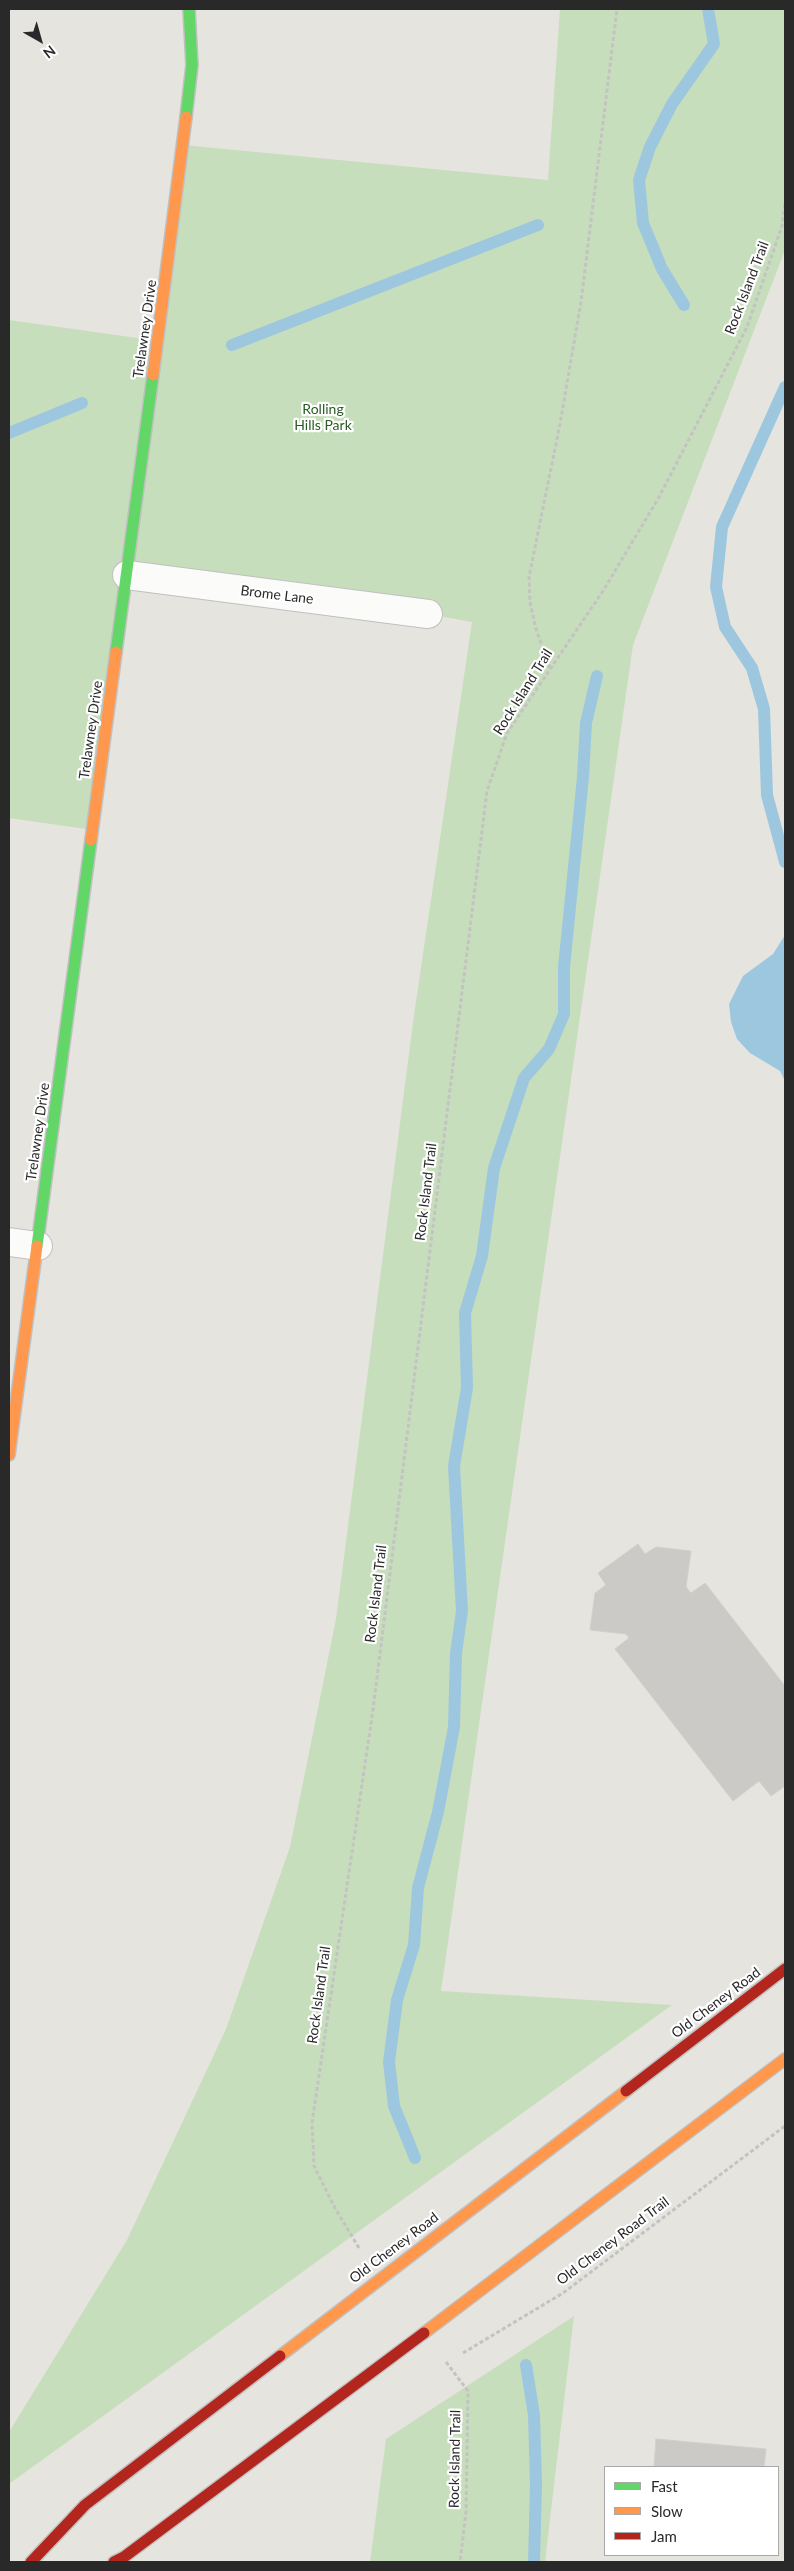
<!DOCTYPE html>
<html>
<head>
<meta charset="utf-8">
<style>
  body { margin:0 }
  #map { position:relative; width:794px; height:2571px; overflow:hidden; background:#e6e4df; font-family:Lato,sans-serif }
  canvas { display:block }
  .frame { position:absolute; inset:0; border:10px solid #292929; pointer-events:none }
  .legend { position:absolute; left:604px; top:2466px; width:175px; height:90px; box-sizing:border-box; background:#fff; border:1px solid #a9a9a9; margin:0; padding:6px 9px; list-style:none; font-size:15px; color:#292929 }
  .legend li { display:flex; align-items:center; gap:10px; height:25px }
  .legend b { width:25px; border:1px solid #a9a9a9 }
  .north { position:absolute; left:15px; top:15px; width:50px; height:50px; -webkit-text-stroke:4px #fff; paint-order:stroke; rotate:142deg; font-size:14px; font-weight:700; line-height:20px; text-align:center; color:#292929 }
  .north::after { content:''; display:block; margin:auto; width:18px; height:22px; background:#292929; clip-path:polygon(50% 0,100% 100%,50% 72%,0 100%) }
</style>
</head>
<body>
<div id="map">
<canvas width="794" height="2571"></canvas>
<div class="frame"></div>
<ul class="legend">
<li><b style="height:6px;background:#63d668"></b>Fast</li>
<li><b style="height:6px;background:#ff974d"></b>Slow</li>
<li><b style="height:6px;background:#b3261e"></b>Jam</li>
</ul>
<div class="north">N</div>
</div>
<script>
const c = document.querySelector('canvas').getContext('2d');
c.lineJoin = 'round';
function fill(path, color) {
  c.fillStyle = color;
  c.fill(path, 'evenodd');
}
function poly(rows) {
  const path = new Path2D();
  for (const r of rows) {
    path.moveTo(r[0], r[1]);
    for (let i = 2; i < r.length; i += 2) path.lineTo(r[i], r[i + 1]);
  }
  return path;
}
function stroke(path, color, width, dash) {
  c.strokeStyle = color;
  c.lineWidth = width;
  c.lineCap = dash ? 'butt' : 'round';
  c.setLineDash(dash || []);
  c.stroke(path);
}
function label(font, color, halo, rows, align = 'center') {
  c.font = font + ' Lato,sans-serif';
  c.lineWidth = 4.5;
  c.setLineDash([]);
  c.textBaseline = 'middle';
  c.strokeStyle = halo;
  c.fillStyle = color;
  for (const [text, x, y, turn = 0] of rows) {
    c.save();
    c.translate(x, y);
    c.rotate((+turn || 0) * Math.PI / 180);
    c.textAlign = isNaN(turn) ? turn : align;
    if (halo) c.strokeText(text, 0, 0);
    c.fillText(text, 0, 0);
    c.restore();
  }
}
fill(poly([
  [560,9,785,9,785,250,633,645,441,1991,672,2005,9,2484,9,2432,127,2240,226,2029,290,1847,336,1619,414,1015,472,622,428,614,127,575,93,830,9,818,9,320,159,341,183,145,548,180],
  [574,2316,545,2562,370,2562,386,2439]
]), '#c7debc');
fill(poly([
  [785,935,785,1081,780,1071,750,1053,737,1039,731,1022,729,1004,743,976,773,954]
]), '#9cc7df');
stroke(poly([
  [684,305,662,269,643,223,639,180,650,147,672,104,714,44,708,9],
  [232,345,538,225],
  [785,387,722,527,716,587,725,627,752,668,764,709,767,795,785,862],
  [9,433,82,403],
  [415,2158,394,2106,389,2062,397,2000,414,1945,418,1888,438,1812,454,1727,456,1653,462,1611,454,1466,467,1388,465,1313,482,1256,494,1168,524,1078,549,1049,564,1014,564,967,583,777,586,723,597,676],
  [526,2365,534,2415,536,2484,534,2562]
]), '#9cc7df', 12);
const building = poly([
  [638,1544,645,1554,656,1547,691,1551,686,1587,691,1593,705,1583,785,1686,785,1786,771,1796,759,1781,733,1801,615,1649,629,1638,626,1634,590,1630,595,1593,606,1585,598,1573,638,1544],
  [656,2439,766,2449,764,2467,654,2467,656,2439]
]);
fill(building, '#cbcac6');
stroke(building, '#d1cfcb', 1);
const street = poly([
  [127,575,428,614],
  [9,1242,38,1246]
]);
const fast = poly([
  [186,117,192,65,189,9],
  [116,652,153,375],
  [37,1246,91,840]
]);
const slow = poly([
  [153,375,186,117],
  [91,840,116,652],
  [9,1455,37,1246],
  [424,2333,785,2059],
  [280,2356,626,2091]
]);
const jam = poly([
  [626,2091,785,1969],
  [31,2562,85,2505,280,2356],
  [114,2562,124,2557,424,2333]
]);
stroke(street, '#c1c0c0', 30);
stroke(fast, '#c1c0c0', 14);
stroke(slow, '#c1c0c0', 14);
stroke(jam, '#c1c0c0', 14);
stroke(poly([
  [550,668,536,629,530,602,529,577,560,424,581,302,617,9],
  [359,2248,335,2208,314,2166,312,2123,373,1710,487,791,507,733,603,591,658,499,747,327,782,226,785,203],
  [463,2353,563,2293,785,2126],
  [446,2362,468,2391,466,2512,460,2562]
]), '#c3c3c2', 3, [4, 2.5]);
stroke(street, '#fbfbfa', 28);
stroke(fast, '#63d668', 11);
stroke(slow, '#ff974d', 11);
stroke(jam, '#b3261e', 11);
label('14px', '#292929', '#fff', [
  ["Rock Island Trail",747,288,-69],
  ["Trelawney Drive",145,329,-82],
  ["Brome Lane",277,595,7],
  ["Rock Island Trail",523,692,-58],
  ["Trelawney Drive",91,730,-82],
  ["Trelawney Drive",38,1132,-82],
  ["Rock Island Trail",426,1192,-83],
  ["Rock Island Trail",376,1594,-83],
  ["Rock Island Trail",319,1995,-82],
  ["Old Cheney Road",716,2003,-37],
  ["Old Cheney Road Trail",613,2241,-37],
  ["Old Cheney Road",394,2248,-37],
  ["Rock Island Trail",455,2459,-89]
]);
label('14px', '#295c22', '#fff', [
  ["Rolling",323,409],
  ["Hills Park",323,425]
]);
</script>
</body>
</html>
